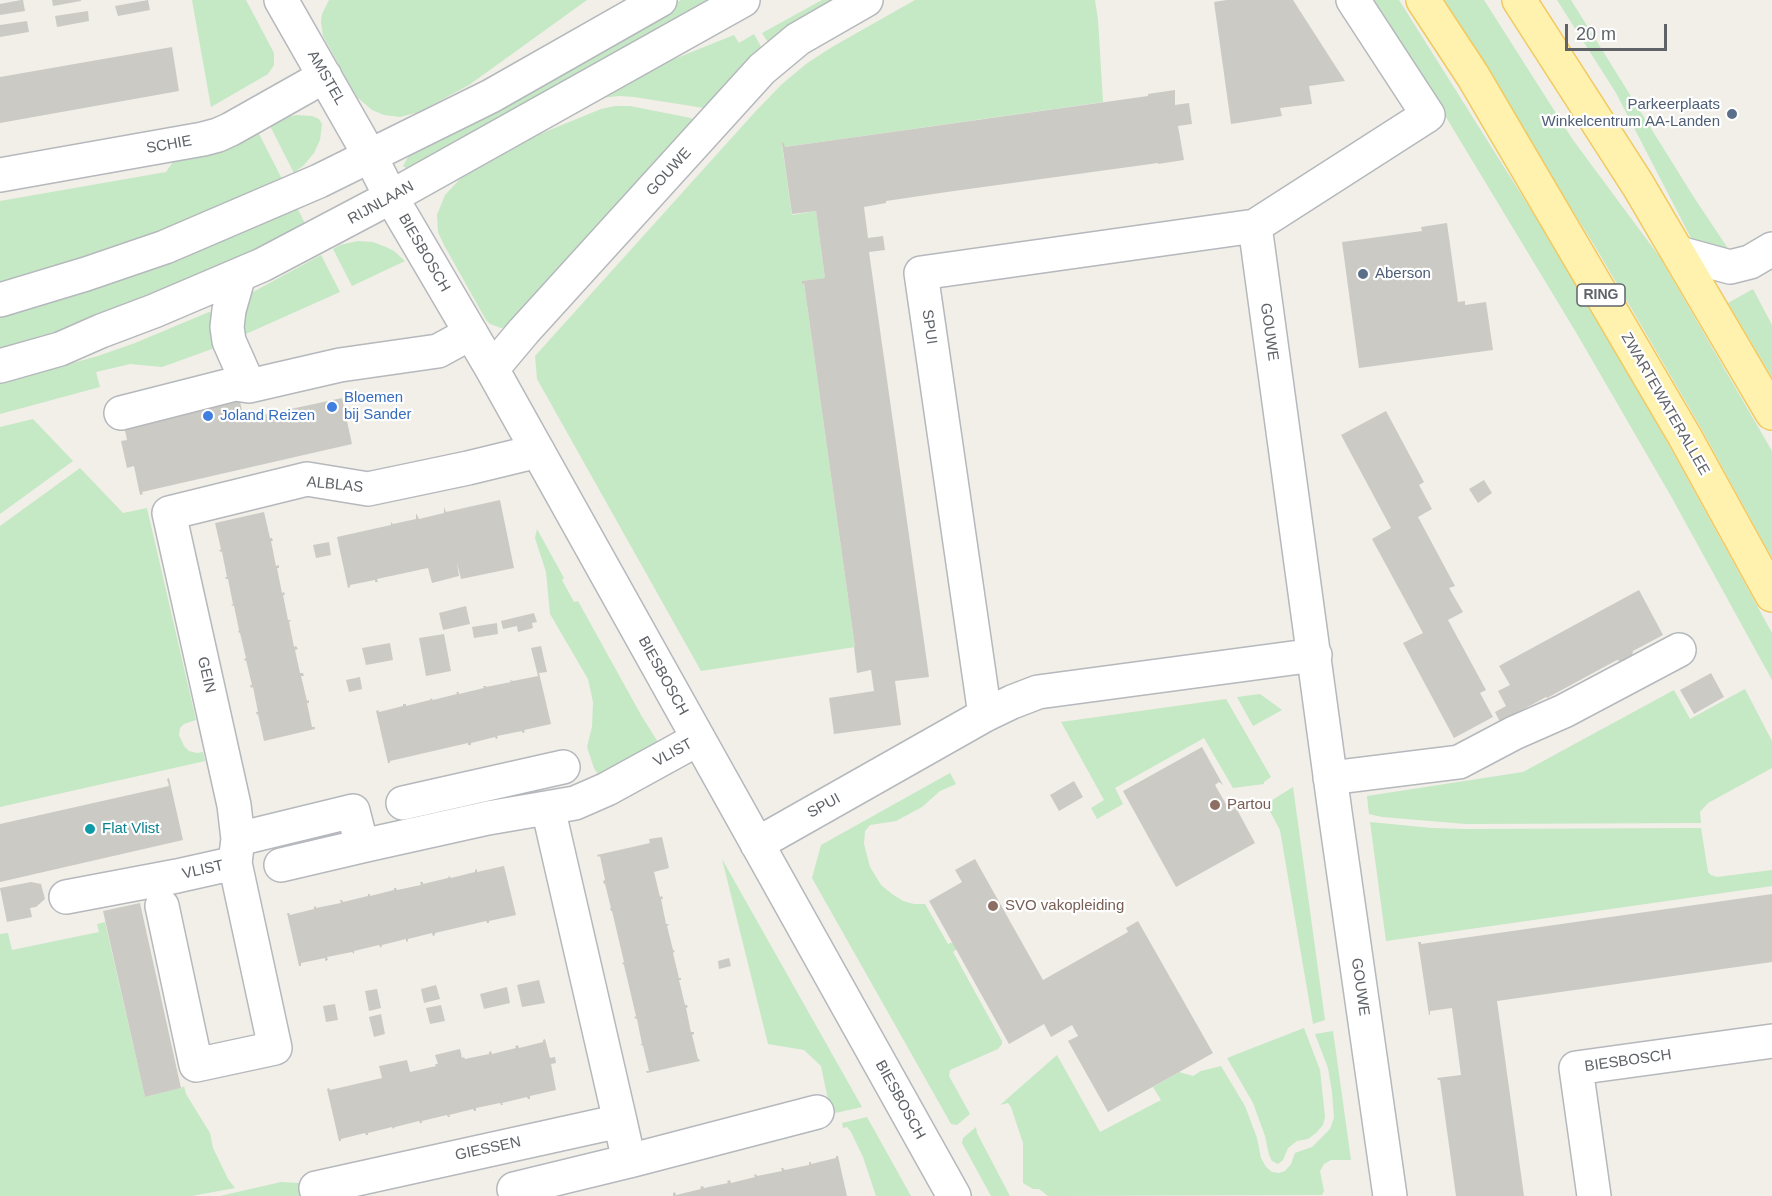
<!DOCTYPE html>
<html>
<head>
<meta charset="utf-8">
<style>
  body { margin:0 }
  #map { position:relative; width:1772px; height:1196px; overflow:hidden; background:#f1efe8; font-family:Arial,sans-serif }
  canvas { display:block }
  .scale { position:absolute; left:1565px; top:24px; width:102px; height:27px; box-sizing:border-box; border:3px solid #5f6368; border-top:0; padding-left:8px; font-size:18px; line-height:21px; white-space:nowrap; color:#5f6368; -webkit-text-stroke:4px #fff; paint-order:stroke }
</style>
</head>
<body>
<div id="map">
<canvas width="1772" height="1196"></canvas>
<div class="scale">20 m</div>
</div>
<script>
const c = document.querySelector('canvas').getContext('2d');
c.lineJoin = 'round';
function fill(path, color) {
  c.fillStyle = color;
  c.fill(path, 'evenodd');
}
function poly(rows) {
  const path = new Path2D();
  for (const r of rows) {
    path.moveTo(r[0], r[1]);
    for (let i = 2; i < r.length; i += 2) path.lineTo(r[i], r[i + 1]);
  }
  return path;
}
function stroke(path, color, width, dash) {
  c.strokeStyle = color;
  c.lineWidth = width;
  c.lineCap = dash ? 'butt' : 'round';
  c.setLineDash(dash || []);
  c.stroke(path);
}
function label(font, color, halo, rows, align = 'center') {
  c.font = font + ' Arial,sans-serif';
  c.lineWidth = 4.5;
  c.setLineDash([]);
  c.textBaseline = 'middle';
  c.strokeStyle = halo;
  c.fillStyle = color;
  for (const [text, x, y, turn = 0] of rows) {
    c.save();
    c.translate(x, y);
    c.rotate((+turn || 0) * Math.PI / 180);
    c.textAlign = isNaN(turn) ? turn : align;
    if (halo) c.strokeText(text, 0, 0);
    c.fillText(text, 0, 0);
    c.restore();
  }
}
fill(poly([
  [192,0,246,0,274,53,274,65,268,74,211,107],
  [329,0,587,0,469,85,419,112,400,117,384,115,372,110,358,98,354,92,323,36,321,22,322,14],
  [681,0,723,0,419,167,406,168,403,166,412,150],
  [822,0,842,0,769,44,762,33],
  [915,0,1095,0,1098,20,1103,102,785,147,782,145,792,215,816,211,825,278,803,281,802,283,804,283,855,647,701,671,537,379,535,356,755,112,782,84,806,64,832,47],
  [1372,0,1399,0,1538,221,1600,325,1655,420,1772,633,1772,680,1672,498,1577,334,1426,84],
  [1442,0,1484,0,1573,140,1659,256,1772,451,1772,558,1701,428,1599,253],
  [1557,0,1571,0,1695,199,1733,256,1692,240,1616,93],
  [754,34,763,50,704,108,634,97,619,96,600,98,627,78,734,35,739,43],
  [615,106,630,106,691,118,696,122,508,327,501,328,490,324,486,320,444,245,438,232,437,215,445,195,460,179,540,134,601,109],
  [296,115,312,116,319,119,322,124,320,140,314,153,304,165,294,173,270,126,284,118],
  [258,132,282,179,149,237,0,286,0,201,166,172,175,159],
  [295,204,309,231,218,275,0,354,0,314],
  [358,241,373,242,386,247,394,251,405,261,352,286,333,249,340,245],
  [321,255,340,292,239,337,248,297,253,292],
  [1753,289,1772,325,1772,377,1728,303],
  [209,312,213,313,218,346,212,349,162,367,130,364,96,372,100,387,0,414,0,383,98,356,135,343],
  [33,419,73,461,0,514,0,427],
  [80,468,123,513,147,508,196,720,184,724,180,728,179,735,184,746,189,751,197,753,203,752,205,761,0,807,0,526],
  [537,529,564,578,562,580,574,602,578,601,641,715,661,747,599,776,594,768,587,747,592,727,593,702,588,679,550,614,546,572,535,538],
  [1745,689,1772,741,1772,768,1708,803,1700,812,1701,823,1466,824,1382,817,1369,814,1367,796,1523,772,1674,690,1690,719],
  [1260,694,1282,710,1253,726,1237,697],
  [1226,699,1271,777,1264,782,1264,784,1233,788,1204,738,1115,788,1123,804,1097,819,1091,808,1104,800,1061,722],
  [950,773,956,784,940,791,922,807,896,821,870,825,865,831,864,844,870,867,881,885,892,894,903,901,914,904,925,904,948,944,953,942,957,949,953,952,1002,1041,1002,1044,998,1049,950,1070,949,1076,970,1114,957,1125,951,1124,812,878,821,845],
  [1293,787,1325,1020,1313,1024,1280,830,1266,804],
  [1370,822,1432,828,1465,829,1701,828,1708,872,1711,875,1717,877,1772,870,1772,886,1386,941],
  [722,859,862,1107,831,1114,821,1066,804,1050,768,1044],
  [105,922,145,1097,181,1088,184,1086,186,1094,210,1133,213,1148,228,1179,235,1188,192,1196,0,1196,0,934,8,933,12,950,99,932,97,924],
  [1304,1028,1320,1070,1325,1117,1323,1125,1316,1133,1308,1139,1297,1141,1288,1148,1283,1160,1278,1164,1272,1161,1269,1155,1265,1136,1253,1103,1227,1058],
  [1333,1031,1351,1160,1331,1160,1324,1164,1320,1171,1324,1191,1322,1195,1048,1196,1039,1189,1033,1189,1023,1183,1023,1143,1011,1107,1008,1103,1000,1105,1057,1055,1100,1132,1161,1100,1153,1087,1179,1072,1193,1076,1201,1071,1221,1066,1245,1106,1257,1138,1261,1158,1266,1167,1272,1172,1279,1173,1285,1171,1291,1164,1295,1153,1312,1147,1330,1129,1334,1118,1332,1092,1328,1068,1315,1034],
  [867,1117,911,1196,876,1196,863,1157,851,1132,847,1127,843,1128,842,1123],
  [976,1127,977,1133,1010,1196,991,1196,962,1143,963,1138],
  [281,1182,299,1183,302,1196,220,1196]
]), '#c5e8c5');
fill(poly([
  [21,0,23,0,25,11,0,15,0,4],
  [52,0,81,0,81,1,53,6],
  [148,0,150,10,118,16,115,6],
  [1227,0,1293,0,1345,81,1309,86,1312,104,1280,108,1282,116,1231,124,1214,2],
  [88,11,89,21,57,27,55,16],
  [27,21,29,32,0,37,0,25],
  [172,47,179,91,0,123,0,77],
  [1175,90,1175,105,1189,103,1192,124,1178,126,1184,160,1158,164,1158,163,954,191,886,201,886,203,864,207,868,238,883,236,885,250,869,252,929,677,895,681,901,725,834,734,829,698,874,691,871,670,857,673,854,647,855,647,804,283,802,284,802,281,825,278,816,211,792,214,782,143,783,142,785,147,1148,96,1148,94],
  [1447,223,1458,302,1465,301,1465,305,1486,302,1493,350,1359,368,1342,242,1422,231,1421,227],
  [239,397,244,419,342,398,352,444,142,492,143,494,140,495,134,466,127,468,121,441,127,440,123,421],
  [1386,411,1424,482,1419,485,1432,509,1418,517,1455,586,1449,588,1463,612,1448,620,1486,690,1480,693,1493,717,1454,738,1403,643,1423,633,1373,541,1372,539,1391,528,1341,435],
  [1484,480,1492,493,1478,503,1469,489],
  [500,500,514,568,461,579,457,563,459,576,432,583,428,568,377,579,378,582,375,582,375,580,350,585,350,587,348,588,337,537,391,525,391,522,393,524,416,519,416,513,419,519,444,513,444,507,446,512],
  [264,512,270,538,272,538,273,541,271,541,276,566,279,565,279,568,277,568,282,593,284,592,285,595,283,595,288,620,291,620,289,622,294,647,296,646,298,649,295,650,300,673,303,673,304,676,301,676,307,701,309,700,309,703,307,703,312,727,315,727,315,729,264,741,258,714,257,715,256,712,258,712,253,687,251,688,250,685,252,685,246,660,245,661,244,659,246,658,240,633,238,632,239,630,234,606,231,605,233,604,228,579,226,579,225,577,227,577,222,552,219,551,221,549,215,523],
  [329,542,331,555,316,558,313,545],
  [1639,590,1663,635,1633,651,1631,660,1626,663,1617,660,1547,698,1546,697,1500,722,1495,712,1506,706,1498,691,1510,685,1499,666],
  [466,606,470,624,443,630,439,613],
  [534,613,537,622,532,623,533,628,518,632,517,626,503,629,501,621],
  [497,623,498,634,474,638,472,627],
  [444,634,451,671,426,676,419,638],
  [390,643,393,660,366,665,362,648],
  [541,646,547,672,539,673,551,724,524,730,525,732,522,733,522,731,497,736,498,738,496,739,495,737,471,743,471,745,468,745,468,743,390,761,390,763,388,763,376,711,378,710,379,712,403,706,403,704,406,704,406,706,430,700,431,698,433,700,457,694,456,692,459,692,459,694,484,688,483,686,486,686,486,687,511,682,510,680,513,681,538,676,531,648],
  [1711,673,1724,697,1694,714,1680,690],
  [360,677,362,689,349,692,346,680],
  [1202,747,1223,785,1219,782,1215,785,1230,811,1234,809,1233,805,1234,804,1255,843,1176,887,1123,791],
  [169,778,183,840,0,882,0,824,169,786,167,779],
  [1074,781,1083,797,1059,811,1050,795],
  [662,837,669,868,654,872,660,897,662,896,663,899,661,899,666,924,668,924,669,925,667,926,673,950,675,951,673,953,679,978,681,978,681,980,679,980,685,1005,687,1005,688,1007,686,1008,691,1032,694,1032,694,1034,692,1035,698,1059,699,1059,700,1061,647,1073,646,1071,649,1071,643,1046,640,1044,642,1044,637,1019,634,1018,636,1016,624,965,622,963,624,962,612,911,611,911,610,908,611,908,605,884,604,884,603,881,605,880,600,856,598,857,597,855,650,843,649,839],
  [975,859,1043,980,1128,932,1126,928,1138,921,1213,1053,1108,1112,1068,1041,1078,1036,1072,1025,1051,1037,1044,1024,1009,1044,929,901,962,882,955,870],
  [504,866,516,915,489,921,489,923,487,923,486,921,435,933,435,935,433,936,432,933,408,939,408,941,406,942,406,939,382,945,381,948,379,945,354,951,354,954,352,952,327,957,328,960,325,961,325,958,301,963,301,966,299,966,287,913,289,913,290,915,314,909,314,907,316,906,316,908,341,903,340,900,342,900,343,902,368,896,368,894,370,894,370,896,394,890,394,888,396,888,397,890,421,885,420,882,423,882,423,884,448,878,449,876,451,878,475,872,475,870,477,869,477,872],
  [31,882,41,884,45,899,36,907,30,908,32,917,7,922,0,888],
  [1772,894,1772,962,1497,1001,1524,1196,1456,1196,1440,1080,1438,1080,1437,1078,1461,1075,1452,1008,1430,1011,1430,1015,1429,1015,1418,942,1421,942,1421,944],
  [140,903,181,1088,145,1097,103,911],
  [729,958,731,966,719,969,718,961],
  [539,980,545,1003,522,1007,517,985],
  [436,985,440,999,424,1003,421,989],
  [507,987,510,1003,484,1009,480,994],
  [377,989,381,1008,369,1011,365,991],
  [335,1004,338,1020,326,1022,323,1006],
  [441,1005,445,1021,430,1024,426,1008],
  [381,1014,385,1034,374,1037,369,1017],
  [545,1039,550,1058,555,1057,556,1063,551,1064,556,1090,530,1096,530,1099,528,1099,527,1097,502,1103,503,1105,501,1105,500,1103,476,1108,476,1111,474,1111,473,1109,449,1115,450,1117,448,1117,447,1115,422,1121,422,1123,420,1123,419,1121,395,1127,393,1129,392,1127,368,1133,368,1135,366,1135,365,1133,341,1139,341,1141,339,1141,327,1089,329,1088,330,1090,382,1078,379,1066,407,1060,410,1072,436,1066,435,1064,438,1064,435,1055,460,1049,462,1058,464,1057,465,1059,489,1054,489,1052,491,1051,492,1054,516,1048,515,1046,518,1045,519,1048,543,1042,543,1040],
  [836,1156,838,1156,847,1196,673,1196,673,1193,675,1192,676,1195,701,1189,700,1187,703,1186,704,1188,728,1183,727,1181,730,1180,731,1183,755,1177,754,1175,756,1174,757,1176,782,1171,781,1168,783,1168,785,1170,809,1165,809,1162,811,1162,811,1164,836,1158]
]), '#cccac5');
const minor = poly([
  [281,0,370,156,391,197,492,369,954,1196],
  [1353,0,1428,115,1255,226,1335,812,1390,1196],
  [0,175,203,139,218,135,231,129,325,76],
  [1679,253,1730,267,1750,262,1772,249],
  [239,275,229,310,227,327,229,341,249,386],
  [0,300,86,274,165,247,319,181,491,96,660,0],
  [0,366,60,349,101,331,154,311,262,265,391,197,743,0],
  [492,369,524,331,762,69,798,39,866,0],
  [121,413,235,384,249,386,340,365,438,351,471,333],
  [985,715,921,273,1255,226],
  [1330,778,1459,762,1514,733,1564,711,1679,650],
  [403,803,563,767],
  [548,808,620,1121],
  [238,839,353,811,362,846,488,818,575,803,607,789,698,739],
  [757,844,985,715,1012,702,1038,692,1315,655],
  [281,865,362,846],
  [66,897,177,876,235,863,238,839,234,805,169,513,307,479,368,489,468,468,538,451],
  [162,906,196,1065,275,1048,235,863],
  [514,1189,629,1161],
  [318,1196,316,1188,620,1121,629,1161,817,1112],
  [1594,1196,1576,1068,1772,1041]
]);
const major = poly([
  [1423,0,1473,76,1685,437,1772,595],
  [1519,0,1638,185,1772,413]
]);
stroke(minor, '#b5b8bc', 36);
stroke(major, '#f2c960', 36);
stroke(minor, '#fff', 33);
stroke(major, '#fff2af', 33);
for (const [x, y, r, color] of [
  [1732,114,6,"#5c6f8a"],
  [1363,274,6,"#5c6f8a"],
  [332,407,6,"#3f7fe0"],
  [208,416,6,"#3f7fe0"],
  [1215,805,6,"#8d6e63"],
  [90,829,6,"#0f9aa8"],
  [993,906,6,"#8d6e63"]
]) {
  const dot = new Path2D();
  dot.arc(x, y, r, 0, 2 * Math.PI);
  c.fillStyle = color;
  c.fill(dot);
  stroke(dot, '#fff', 2);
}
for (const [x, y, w] of [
  [1601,295,48]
]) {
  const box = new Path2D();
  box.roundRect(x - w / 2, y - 11, w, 22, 4.5);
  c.fillStyle = '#fff';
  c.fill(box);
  stroke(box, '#5f6368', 1.5);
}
label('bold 14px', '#5f6368', null, [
  ["RING",1601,295]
]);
label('15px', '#5f6368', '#fff', [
  ["AMSTEL",326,78,60],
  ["SCHIE",169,145,-10],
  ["GOUWE",669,172,-48],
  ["RIJNLAAN",381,203,-29],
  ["BIESBOSCH",424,253,60],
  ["SPUI",929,327,82],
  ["GOUWE",1269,332,82],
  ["ZWARTEWATERALLEE",1665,404,60],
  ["ALBLAS",335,485,6],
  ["GEIN",206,675,77],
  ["BIESBOSCH",663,676,61],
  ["VLIST",673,753,-29],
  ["SPUI",824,806,-29],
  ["VLIST",203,870,-13],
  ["GOUWE",1360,987,82],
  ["BIESBOSCH",1628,1061,-8],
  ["BIESBOSCH",900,1100,61],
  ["GIESSEN",488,1149,-12]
]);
label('15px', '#4e5e75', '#fff', [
  ["Parkeerplaats",1720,105],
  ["Winkelcentrum AA-Landen",1720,122],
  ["Aberson",1375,274,"left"]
], 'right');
label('15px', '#366cbe', '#fff', [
  ["Bloemen",344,398],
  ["bij Sander",344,415],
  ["Joland Reizen",220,416]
], 'left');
label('15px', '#785e54', '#fff', [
  ["Partou",1227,805],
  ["SVO vakopleiding",1005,906]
], 'left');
label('15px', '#0d838f', '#fff', [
  ["Flat Vlist",102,829]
], 'left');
</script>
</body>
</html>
